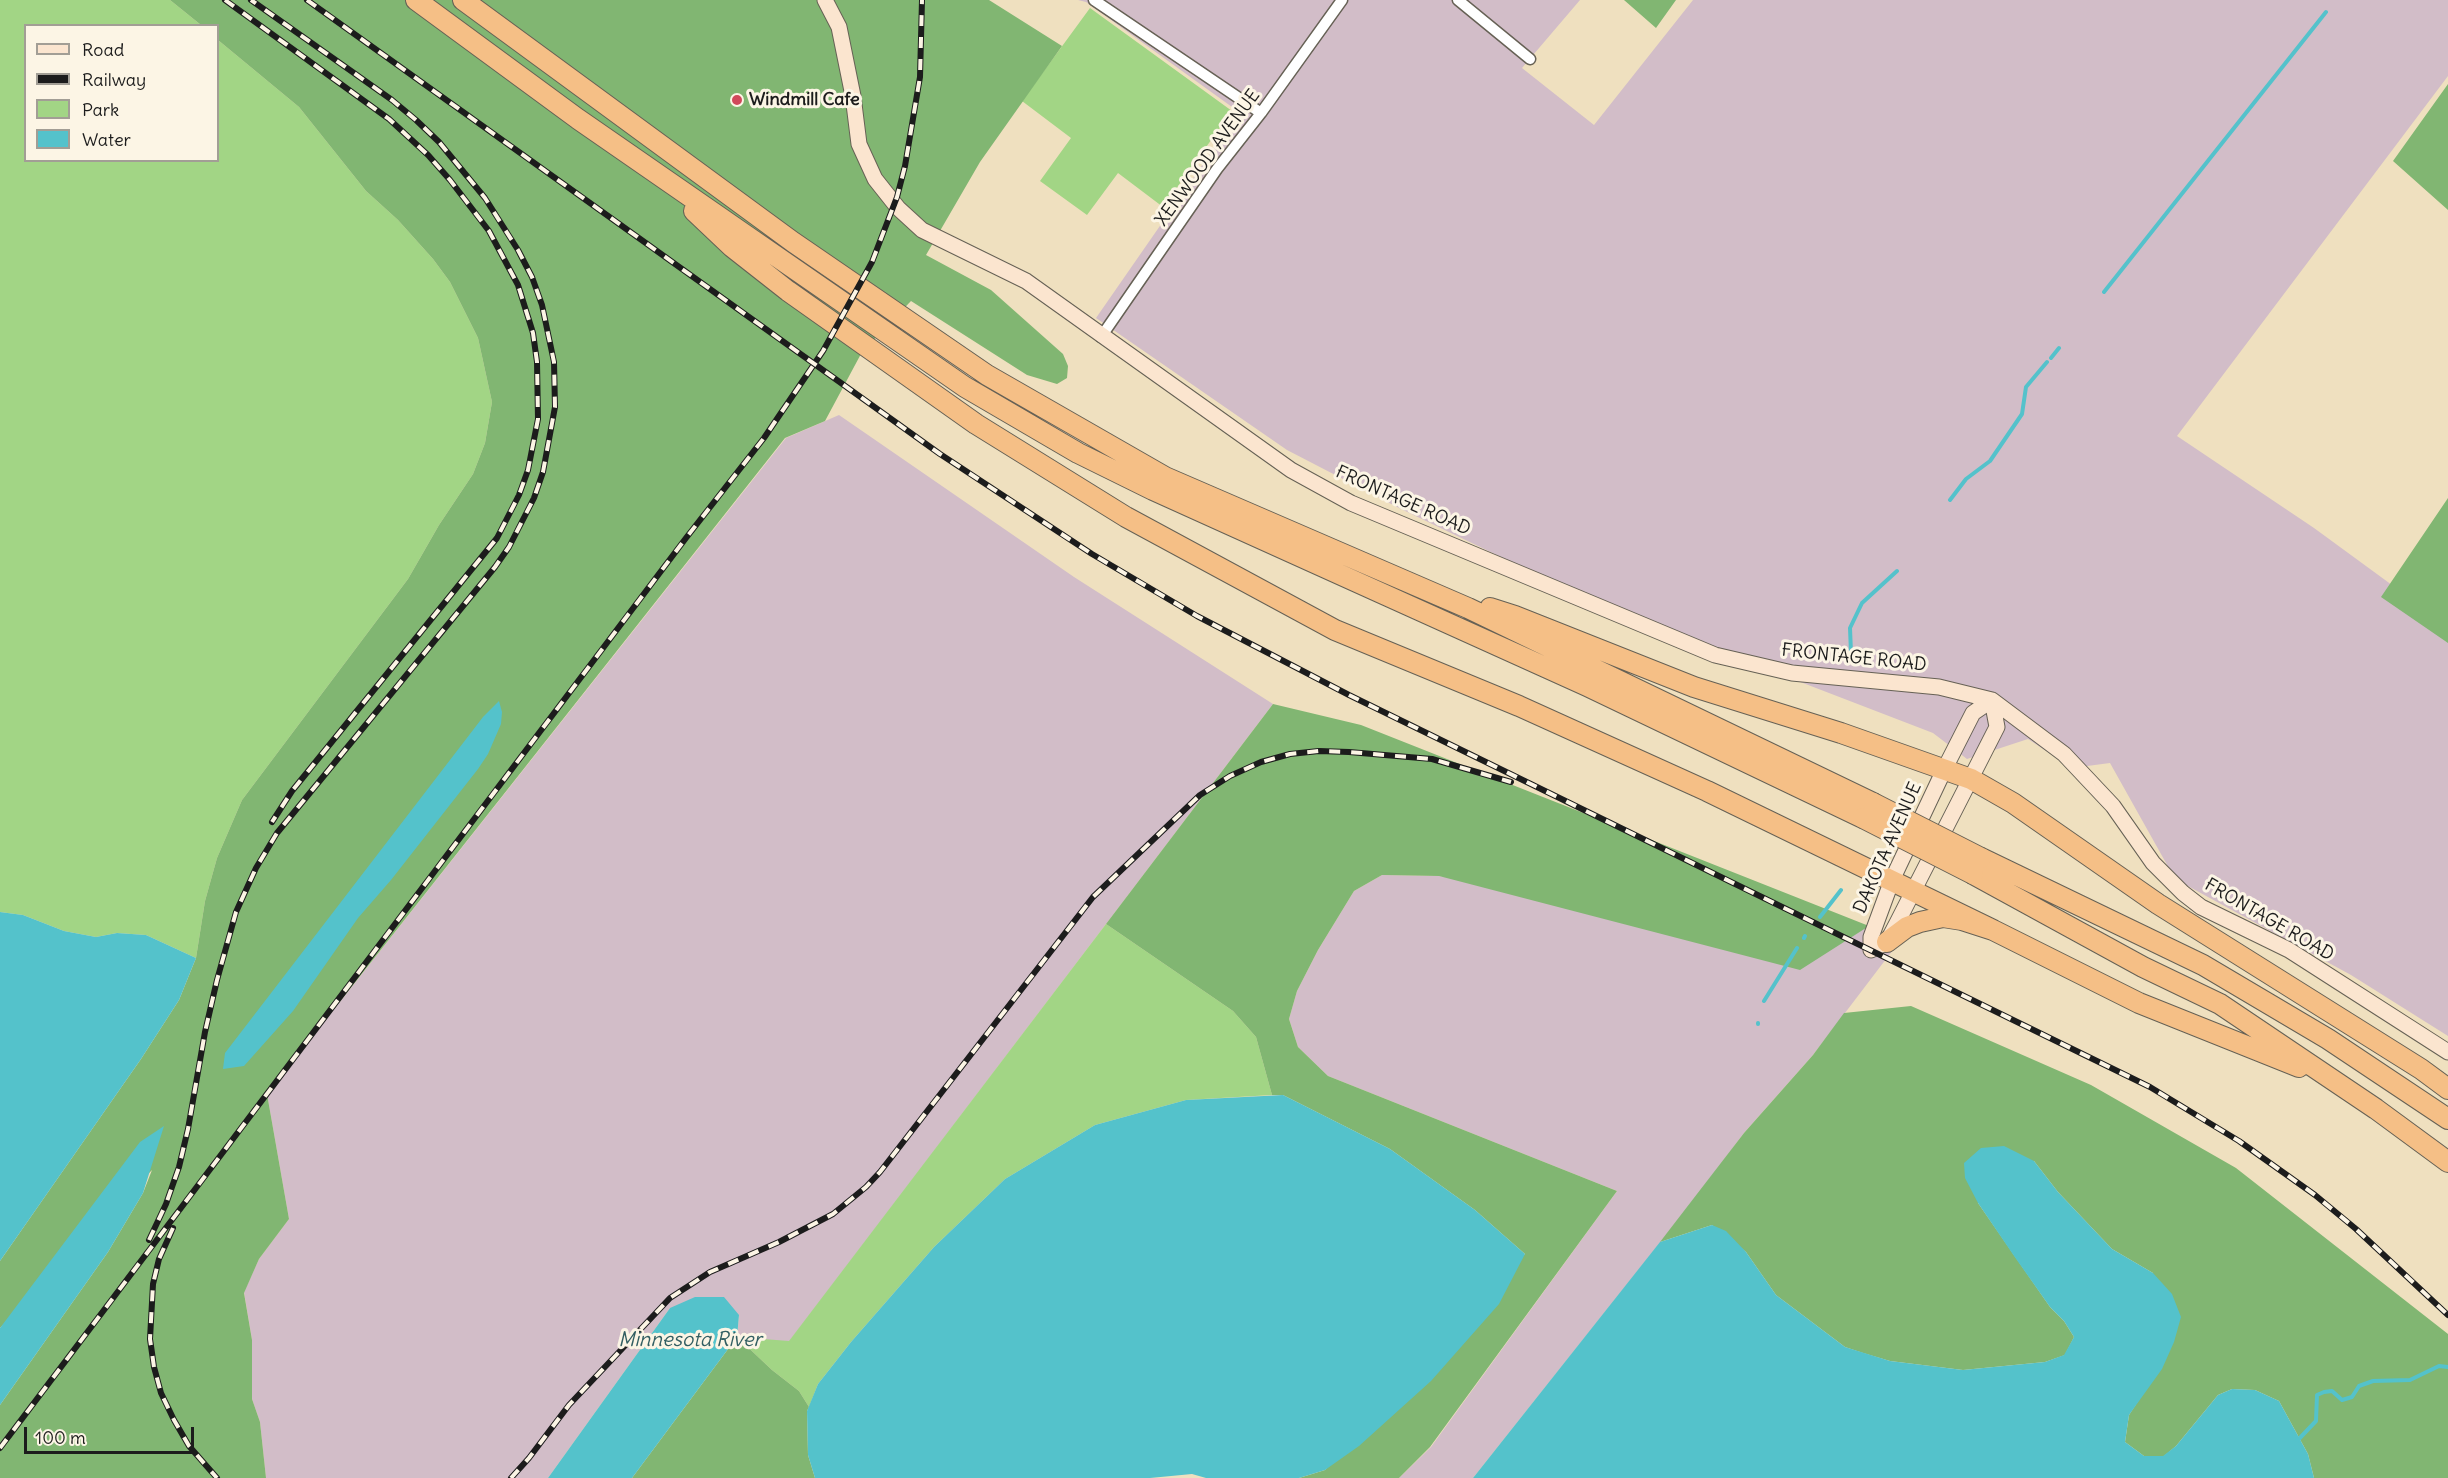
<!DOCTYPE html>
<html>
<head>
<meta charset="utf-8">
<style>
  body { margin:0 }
  #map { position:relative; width:2448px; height:1478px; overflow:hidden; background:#efe0bf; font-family:Delius,sans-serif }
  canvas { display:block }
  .legend { position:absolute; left:24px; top:24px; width:195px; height:138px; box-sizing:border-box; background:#fcf5e5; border:2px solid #a29e95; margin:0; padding:8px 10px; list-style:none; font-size:18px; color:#1c1c1c }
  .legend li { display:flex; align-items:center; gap:12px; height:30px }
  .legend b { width:30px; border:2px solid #a29e95 }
  .scale { position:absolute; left:24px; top:1427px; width:170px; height:27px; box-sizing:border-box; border:3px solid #1c1c1c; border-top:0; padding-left:8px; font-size:18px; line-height:21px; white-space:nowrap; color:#1c1c1c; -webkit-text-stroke:4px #fcf5e5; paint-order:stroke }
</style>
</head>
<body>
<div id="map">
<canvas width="2448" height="1478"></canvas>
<ul class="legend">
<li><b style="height:8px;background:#fbe5cf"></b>Road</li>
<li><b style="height:8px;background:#1c1c1c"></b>Railway</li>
<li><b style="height:16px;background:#a2d585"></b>Park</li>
<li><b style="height:16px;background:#54c2cb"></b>Water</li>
</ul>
<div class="scale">100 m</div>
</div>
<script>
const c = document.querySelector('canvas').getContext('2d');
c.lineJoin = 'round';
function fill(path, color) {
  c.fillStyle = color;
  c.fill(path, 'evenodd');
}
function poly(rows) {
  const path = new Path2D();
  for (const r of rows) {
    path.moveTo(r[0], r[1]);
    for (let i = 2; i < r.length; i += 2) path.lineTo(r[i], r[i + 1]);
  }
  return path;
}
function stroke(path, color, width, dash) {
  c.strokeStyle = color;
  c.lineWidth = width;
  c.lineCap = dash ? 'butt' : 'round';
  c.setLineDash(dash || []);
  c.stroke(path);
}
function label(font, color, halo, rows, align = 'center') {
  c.font = font + ' Delius,sans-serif';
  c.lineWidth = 6;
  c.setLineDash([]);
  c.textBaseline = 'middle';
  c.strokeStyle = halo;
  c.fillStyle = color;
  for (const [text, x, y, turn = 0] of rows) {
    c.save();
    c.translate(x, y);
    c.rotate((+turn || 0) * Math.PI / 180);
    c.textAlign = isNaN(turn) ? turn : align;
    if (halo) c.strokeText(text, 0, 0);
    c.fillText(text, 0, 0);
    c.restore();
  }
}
fill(poly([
  [1078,0,1580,0,1522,68,1594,125,1693,0,2448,0,2448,76,2177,436,2314,528,2448,626,2448,1036,2351,975,2175,879,2110,763,2072,768,2028,739,1967,759,1933,733,1738,658,1530,571,1399,508,1287,450,1096,318,1239,112,1086,2],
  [839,415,1074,577,1273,704,789,1342,737,1337,739,1315,670,1308,548,1478,266,1478,260,1422,252,1399,252,1340,244,1292,259,1259,289,1219,267,1094,786,438],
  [1382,875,1439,876,1869,926,1899,942,1813,1055,1744,1133,1686,1210,1473,1478,1399,1478,1431,1447,1617,1191,1328,1076,1298,1047,1289,1019,1297,991,1318,950,1354,891]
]), '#d2bdc8');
fill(poly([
  [0,0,170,0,201,25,26,26,26,160,218,160,218,40,299,107,366,191,398,220,433,259,450,282,478,338,492,402,485,443,473,474,439,525,408,579,242,800,217,858,205,901,196,958,146,935,117,933,96,937,64,931,23,915,0,912],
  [1090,8,1232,111,1163,207,1118,173,1087,215,1040,181,1071,138,1022,101],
  [1106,924,1233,1011,1256,1037,1272,1095,1186,1100,1095,1125,1005,1179,934,1247,851,1342,818,1384,809,1407,799,1391,772,1370,737,1337,789,1341]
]), '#a2d585');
fill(poly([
  [170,0,989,0,1062,46,980,162,926,255,991,290,1063,354,1068,366,1067,378,1057,384,1027,375,911,301,862,352,825,421,785,438,267,1094,289,1219,259,1259,244,1293,252,1340,252,1399,260,1422,266,1478,0,1478,0,1405,108,1252,143,1193,152,1170,0,1328,0,1261,141,1059,179,1000,196,958,205,901,217,858,242,800,408,579,439,525,473,474,485,443,492,402,478,338,450,282,433,259,398,220,366,191,299,107,218,40,218,26,201,25],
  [1624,0,1676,0,1656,28],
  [2448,84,2448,210,2393,161],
  [2448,498,2448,643,2381,597],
  [1273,704,1361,725,1869,926,1800,970,1439,876,1382,875,1354,891,1318,950,1297,991,1289,1019,1298,1047,1328,1076,1617,1191,1430,1447,1399,1478,1299,1478,1325,1470,1525,1254,1475,1210,1390,1149,1283,1095,1272,1095,1256,1037,1233,1011,1106,924],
  [1911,1006,2091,1085,2236,1168,2448,1334,2448,1478,2314,1478,2308,1454,2279,1401,2255,1390,2232,1389,2218,1395,2176,1446,2163,1457,2144,1456,2125,1442,2129,1415,2142,1395,2153,1273,2112,1249,2058,1192,2034,1161,1978,1203,2050,1307,2064,1321,2074,1337,2065,1355,2045,1362,1963,1370,1890,1361,1863,1353,1845,1347,1776,1295,1746,1252,1712,1225,1660,1242,1744,1133,1813,1055,1844,1013],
  [737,1337,772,1370,799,1391,809,1407,807,1411,808,1455,815,1478,632,1478]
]), '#81b672');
fill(poly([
  [499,701,502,712,501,724,488,754,478,769,391,880,358,918,293,1011,244,1066,223,1069,225,1053,483,717],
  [0,912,23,915,64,931,96,937,117,933,146,935,196,958,179,1000,141,1059,0,1261],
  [1283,1095,1390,1149,1475,1210,1525,1254,1499,1304,1431,1381,1359,1446,1325,1470,1299,1478,1206,1478,1192,1474,1150,1478,815,1478,808,1455,807,1411,818,1384,851,1342,934,1247,1005,1179,1095,1125,1186,1100],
  [164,1126,143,1193,108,1252,0,1405,0,1328,140,1142],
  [2004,1146,2034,1161,2058,1192,2112,1249,2153,1273,2172,1294,2181,1317,2174,1342,2162,1369,2129,1415,2125,1442,2144,1456,2163,1456,2176,1446,2218,1395,2232,1389,2255,1390,2279,1401,2308,1454,2314,1478,1473,1478,1660,1242,1712,1225,1726,1231,1746,1252,1776,1295,1845,1347,1890,1361,1963,1370,2045,1362,2064,1355,2074,1337,2064,1321,2050,1307,2014,1256,1978,1203,1965,1178,1964,1163,1981,1148],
  [695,1297,724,1297,739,1315,737,1337,632,1478,548,1478,670,1308]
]), '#54c2cb');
stroke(poly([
  [2104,292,2326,12],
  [2051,358,2059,348],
  [1950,500,1966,479,1990,461,2022,414,2026,387,2047,362],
  [1851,653,1850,628,1862,603,1897,571],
  [1820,917,1841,890],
  [1804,938,1805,936],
  [1764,1001,1797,948],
  [1758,1024,1758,1023],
  [2297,1441,2316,1421,2317,1395,2324,1392,2332,1391,2342,1400,2352,1397,2359,1386,2373,1381,2410,1380,2439,1366,2448,1367]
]), '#54c2cb', 4);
const street = poly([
  [1094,0,1261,113],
  [1458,0,1530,59],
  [1101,337,1217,169,1261,113,1342,0]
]);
const secondary = poly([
  [825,0,839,27,853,96,859,144,875,179,898,208,922,230,1026,281,1291,470,1351,503,1715,655,1792,673,1939,687,1992,700,2064,754,2113,806,2153,863,2183,893,2201,907,2289,950,2448,1052],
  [1992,700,1997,727,1897,923,1887,942,1871,950,1871,937,1892,880,1945,768,1973,713,1992,700]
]);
const highway = poly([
  [416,0,578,119,965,387,1078,453,1153,490,1587,686,1863,818],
  [463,0,793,242,987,375,1165,477,1468,608,1873,803],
  [694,211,732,247,788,291,976,424,1126,517,1335,630,1519,706,1707,791,1993,930],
  [1490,608,1515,616,1694,687,1841,733,1971,779,2013,803,2158,904,2421,1069,2448,1089],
  [1981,858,2203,965,2328,1039,2448,1119],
  [1973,874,2143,967,2220,1004,2376,1109,2448,1162],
  [1887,942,1907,927,1920,922,1943,917,1962,920,1993,930,2139,1003,2299,1067]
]);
stroke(street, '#666155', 13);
stroke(secondary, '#666155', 17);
stroke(highway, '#666155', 22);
stroke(street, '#fff', 10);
stroke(secondary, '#fbe5cf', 15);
stroke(highway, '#f5bf86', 20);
const rail = poly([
  [225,0,389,119,428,155,450,180,489,231,518,285,533,333,537,362,538,419,528,470,519,495,497,538,292,791,272,822],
  [307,0,940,454,1092,554,1197,616,1349,695,2150,1087,2239,1141,2315,1195,2356,1229,2448,1315],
  [173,1228,159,1259,153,1284,150,1339,154,1367,161,1393,174,1420,189,1446,217,1478],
  [149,1240,166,1204,179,1167,188,1129,205,1032,217,980,236,912,256,868,277,833,495,567,509,547,534,498,543,472,555,407,554,362,542,305,532,277,518,250,485,198,439,142,416,120,392,100,251,0],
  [0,1448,686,538,764,438,823,351,872,262,897,197,905,166,920,77,922,0],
  [511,1478,529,1458,569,1405,670,1298,710,1272,779,1242,833,1214,866,1187,880,1172,1093,897,1200,795,1230,776,1261,762,1290,754,1319,751,1349,752,1432,759,1511,782]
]);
stroke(rail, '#1c1c1c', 6);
stroke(rail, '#fcf5e5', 4, [11]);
const highwayBridge = poly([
  [1873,803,1981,858],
  [1863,818,1973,874]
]);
stroke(highwayBridge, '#666155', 22, []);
stroke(highwayBridge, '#f5bf86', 20);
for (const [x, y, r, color] of [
  [737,100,6,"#d1495b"]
]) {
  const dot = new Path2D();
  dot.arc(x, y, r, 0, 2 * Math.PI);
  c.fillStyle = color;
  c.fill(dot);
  stroke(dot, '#fcf5e5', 2);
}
label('bold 18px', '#1c1c1c', '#fcf5e5', [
  ["Windmill Cafe",749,100]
], 'left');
label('18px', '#1c1c1c', '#fcf5e5', [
  ["XENWOOD AVENUE",1208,158,-54],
  ["FRONTAGE ROAD",1403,501,24],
  ["FRONTAGE ROAD",1854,658,6],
  ["DAKOTA AVENUE",1888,848,-66],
  ["FRONTAGE ROAD",2269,920,30]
]);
label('italic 20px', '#325e62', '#fcf5e5', [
  ["Minnesota River",690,1340]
]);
</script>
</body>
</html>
